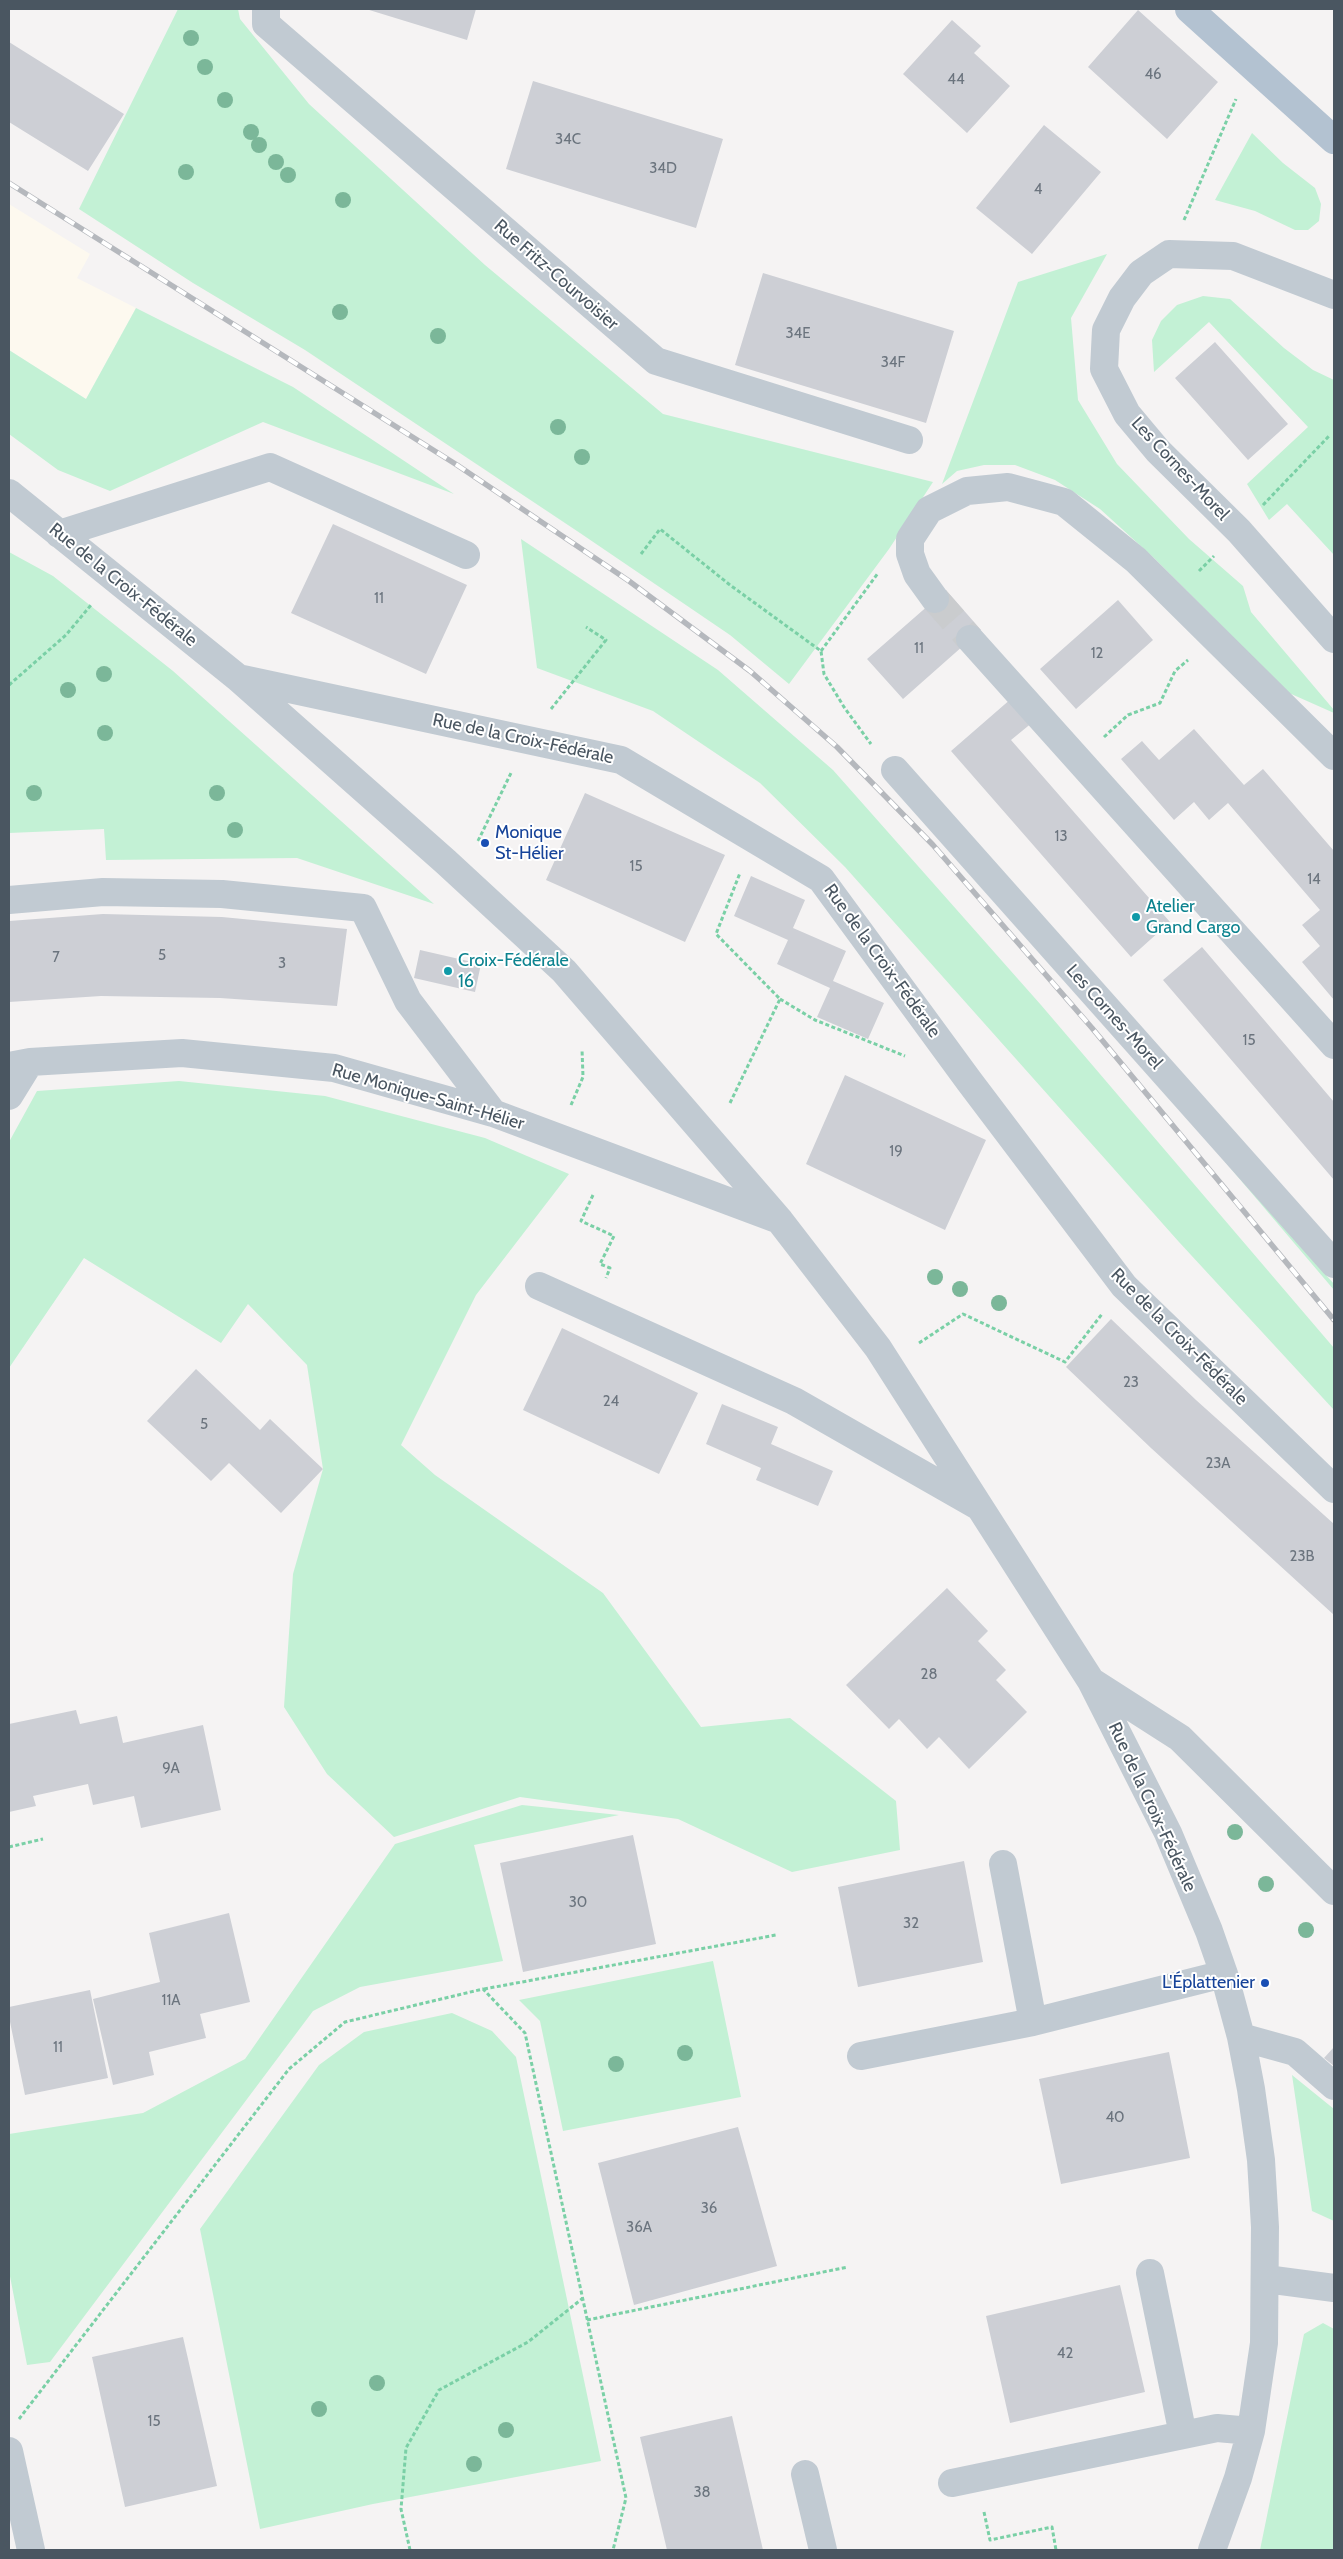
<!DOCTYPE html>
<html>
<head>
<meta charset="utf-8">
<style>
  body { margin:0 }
  #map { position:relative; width:1343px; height:2559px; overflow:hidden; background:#f5f3f3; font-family:Cabin,sans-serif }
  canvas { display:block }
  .frame { position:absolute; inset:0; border:10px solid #4a5661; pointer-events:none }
</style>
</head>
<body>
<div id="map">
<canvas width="1343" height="2559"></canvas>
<div class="frame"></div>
</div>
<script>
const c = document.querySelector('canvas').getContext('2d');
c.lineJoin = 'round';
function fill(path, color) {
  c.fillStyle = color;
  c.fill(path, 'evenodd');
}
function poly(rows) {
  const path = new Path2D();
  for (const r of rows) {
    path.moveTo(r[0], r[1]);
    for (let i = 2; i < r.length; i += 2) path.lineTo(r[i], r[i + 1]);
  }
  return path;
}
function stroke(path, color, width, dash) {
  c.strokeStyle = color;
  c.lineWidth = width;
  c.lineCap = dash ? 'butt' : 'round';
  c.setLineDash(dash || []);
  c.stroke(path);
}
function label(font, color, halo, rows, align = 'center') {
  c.font = font + ' Cabin,sans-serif';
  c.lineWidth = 4;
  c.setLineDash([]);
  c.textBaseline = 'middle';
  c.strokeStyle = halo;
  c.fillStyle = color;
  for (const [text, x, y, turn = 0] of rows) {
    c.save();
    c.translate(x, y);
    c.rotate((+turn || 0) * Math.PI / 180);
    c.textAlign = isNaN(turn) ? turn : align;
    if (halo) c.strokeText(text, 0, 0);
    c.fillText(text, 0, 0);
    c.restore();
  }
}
fill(poly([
  [9,204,90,254,77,278,136,308,86,399,9,350]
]), '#fdf9ef');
fill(poly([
  [178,9,238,9,240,19,309,104,485,265,663,414,933,482,889,549,789,684,730,635,580,533,305,350,193,283,79,209],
  [1252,133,1283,163,1315,188,1321,204,1319,221,1308,230,1295,230,1255,211,1215,200],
  [1107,254,1071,318,1078,400,1117,464,1189,539,1243,586,1251,612,1334,710,1334,713,1289,693,1154,558,1100,509,1055,480,1015,465,984,465,957,471,942,484,1018,282],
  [1203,296,1230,299,1284,348,1313,370,1334,380,1334,555,1287,504,1269,520,1247,484,1308,427,1209,322,1154,372,1152,340,1161,321,1177,305],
  [136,308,293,387,454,494,263,422,110,491,58,470,9,434,9,350,86,399],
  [521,539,718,670,833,770,1041,1005,1334,1348,1334,1410,1179,1242,845,867,760,783,653,711,537,668],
  [9,552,53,576,173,671,434,904,297,858,106,860,104,829,9,833],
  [179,1081,325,1096,485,1138,569,1174,476,1295,401,1445,435,1475,603,1593,701,1727,790,1718,896,1801,900,1850,792,1872,678,1819,520,1797,394,1837,327,1774,284,1707,293,1574,323,1469,307,1365,248,1304,221,1343,84,1258,9,1368,9,1142,37,1091],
  [1221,1157,1334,1284,1334,1290],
  [522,1805,619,1815,474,1845,503,1961,360,1987,313,2011,50,2362,27,2365,9,2271,9,2134,143,2113,245,2059,395,1844],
  [713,1961,741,2097,563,2131,540,2021,519,2000],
  [452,2013,492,2031,516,2057,601,2461,373,2504,260,2529,200,2229,319,2065,364,2032],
  [1292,2075,1334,2109,1334,2221,1312,2211],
  [1323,2323,1334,2329,1334,2550,1260,2550,1304,2334]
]), '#c3f1d5');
fill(poly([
  [366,9,476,9,467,40],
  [1138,10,1218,82,1167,139,1088,67],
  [952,20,981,46,974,53,1010,86,967,133,903,74],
  [9,42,124,114,88,171,9,122],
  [533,81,723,139,696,228,506,169],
  [1044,125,1101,172,1032,254,976,208],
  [763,273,954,331,926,423,735,365],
  [1215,342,1288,424,1248,460,1175,378],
  [333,524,467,585,426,674,291,613],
  [946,590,981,630,903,699,867,659],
  [1118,600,1153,640,1076,709,1040,669],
  [1012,698,1033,722,1011,740,1170,922,1131,957,951,751],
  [1194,729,1244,785,1263,769,1334,851,1334,1000,1302,962,1320,946,1302,925,1320,910,1228,803,1209,820,1194,802,1174,820,1121,759,1142,741,1159,760],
  [585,793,725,855,685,942,546,880],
  [751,876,805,900,793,928,846,951,833,981,884,1003,868,1039,817,1017,830,988,777,964,788,940,734,916],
  [103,914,222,917,347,929,337,1006,220,998,101,996,9,1002,9,921],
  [1202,947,1334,1102,1334,1180,1163,980],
  [420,950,481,964,475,992,414,978],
  [845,1075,986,1140,945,1230,806,1164],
  [1111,1319,1196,1400,1334,1524,1334,1615,1151,1448,1066,1367],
  [562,1328,698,1393,659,1474,523,1410],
  [196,1369,260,1430,270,1419,323,1469,281,1513,229,1463,211,1481,147,1421],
  [722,1404,778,1427,771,1444,833,1471,818,1506,756,1480,761,1468,706,1444],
  [947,1588,988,1631,978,1641,1006,1670,996,1680,1027,1712,969,1769,939,1737,927,1749,899,1719,889,1729,846,1685],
  [76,1710,80,1724,117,1716,123,1743,203,1725,221,1810,141,1828,134,1796,93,1805,88,1784,33,1796,36,1806,9,1812,9,1724],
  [633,1835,656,1944,523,1972,500,1863],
  [964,1861,983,1962,858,1987,838,1887],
  [229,1913,250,2002,200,2014,206,2038,149,2052,154,2075,113,2085,93,1999,160,1982,149,1933],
  [90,1990,108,2078,25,2095,9,2017,9,2007],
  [1334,2047,1334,2066,1324,2058],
  [1169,2052,1190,2158,1061,2184,1039,2079],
  [738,2127,777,2266,634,2305,598,2163],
  [1120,2285,1145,2392,1010,2423,986,2316],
  [183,2337,217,2486,125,2507,92,2357],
  [732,2416,763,2550,667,2550,640,2437]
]), '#cdcfd5');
stroke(poly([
  [935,599,970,639]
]), '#caccce', 28, [28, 14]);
stroke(poly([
  [1184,220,1236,99],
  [1263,505,1329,436],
  [641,554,660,529,730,585,821,651,824,674,844,707,871,744],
  [1199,571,1214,556],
  [821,651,878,573],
  [9,685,66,635,91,605],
  [551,709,606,640,586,627],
  [1104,737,1128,715,1160,703,1175,671,1188,660],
  [478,841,511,773],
  [780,999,815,1020,905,1056],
  [730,1103,780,999,716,934,740,873],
  [571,1105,583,1077,582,1049],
  [593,1195,581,1221,614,1236,600,1264,610,1268,606,1278],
  [919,1343,963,1314,1065,1362,1102,1314],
  [9,1847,43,1839],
  [484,1989,776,1935],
  [587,2320,848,2267],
  [19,2419,289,2069,345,2022,483,1989,525,2033,626,2498,613,2550],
  [984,2512,990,2540,1052,2527,1056,2550],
  [410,2550,401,2509,406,2448,439,2390,528,2342,583,2298]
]), '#7ad0a6', 3, [4, 2.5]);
stroke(poly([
  [266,9,266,24,656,361,909,440],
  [1334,295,1233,256,1169,254,1141,273,1122,298,1106,330,1104,369,1127,414,1158,451,1239,531,1334,639],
  [9,493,237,677,446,862,564,971,780,1221,878,1348,1091,1681,1168,1833,1209,1931,1224,1974,1241,2037,1251,2089,1261,2160,1265,2227,1264,2343,1251,2431,1238,2478,1212,2550],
  [59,534,270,467,466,555],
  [935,599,917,574,910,554,910,539,929,510,967,491,1008,487,1064,502,1136,560,1334,756],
  [970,639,1334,1045],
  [238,678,621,760,821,879,969,1081,1124,1286,1334,1489],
  [895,770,1334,1264],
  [9,900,103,892,222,894,363,908,408,1001,493,1113],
  [9,1066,30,1062,182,1053,334,1068,493,1113,779,1220],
  [9,1096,30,1062],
  [539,1286,794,1401,978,1506],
  [1091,1681,1180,1738,1334,1891],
  [1003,1864,1033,2022],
  [1241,2037,1295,2052,1334,2086],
  [861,2056,1033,2022,1224,1974],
  [1150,2273,1183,2435],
  [1266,2279,1334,2288],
  [9,2451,31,2550],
  [805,2474,823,2550],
  [952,2483,1217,2428,1251,2431]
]), '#c1cad2', 28);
stroke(poly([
  [1189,9,1334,140]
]), '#b3c2d1', 28);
const rail = poly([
  [9,183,457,465,629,581,750,671,837,747,933,845,1092,1028,1334,1320]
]);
stroke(rail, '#b5b8bd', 5.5);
stroke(rail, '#fff', 4, [11]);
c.fillStyle = '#7bb799';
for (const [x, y] of [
  [191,38],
  [205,67],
  [225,100],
  [251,132],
  [259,145],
  [276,162],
  [186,172],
  [288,175],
  [343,200],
  [340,312],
  [438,336],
  [558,427],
  [582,457],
  [104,674],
  [68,690],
  [105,733],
  [34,793],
  [217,793],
  [235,830],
  [935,1277],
  [960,1289],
  [999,1303],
  [1235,1832],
  [1266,1884],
  [1306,1930],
  [685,2053],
  [616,2064],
  [377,2383],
  [319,2409],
  [506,2430],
  [474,2464]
]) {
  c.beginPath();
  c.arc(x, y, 8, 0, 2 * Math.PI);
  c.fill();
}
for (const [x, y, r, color] of [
  [485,843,5,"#1a4fb4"],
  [1136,917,5,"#0f9aa8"],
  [448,971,5,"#0f9aa8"],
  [1265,1983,5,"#1a4fb4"]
]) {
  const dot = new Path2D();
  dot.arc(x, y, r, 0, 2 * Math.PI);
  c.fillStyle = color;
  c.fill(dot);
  stroke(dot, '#fff', 2);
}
label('15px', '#6b747e', null, [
  ["46",1153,75],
  ["44",956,80],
  ["34C",568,140],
  ["34D",663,169],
  ["4",1038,190],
  ["34E",798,334],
  ["34F",893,363],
  ["11",379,599],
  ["11",919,649],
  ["12",1097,654],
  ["13",1061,837],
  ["15",636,867],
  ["14",1314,880],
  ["5",162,956],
  ["7",56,958],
  ["3",282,964],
  ["15",1249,1041],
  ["19",896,1152],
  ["23",1131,1383],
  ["24",611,1402],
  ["5",204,1425],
  ["23A",1218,1464],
  ["23B",1302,1557],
  ["28",929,1675],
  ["9A",171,1769],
  ["30",578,1903],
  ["32",911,1924],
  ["11A",171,2001],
  ["11",58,2048],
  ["40",1115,2118],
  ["36",709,2209],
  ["36A",639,2228],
  ["42",1065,2354],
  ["15",154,2422],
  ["38",702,2493]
]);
label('18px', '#4a5661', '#fff', [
  ["Rue Fritz-Courvoisier",556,275,41],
  ["Les Cornes-Morel",1180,469,47],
  ["Rue de la Croix-Fédérale",123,585,39],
  ["Rue de la Croix-Fédérale",523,739,12],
  ["Rue de la Croix-Fédérale",882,961,54],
  ["Les Cornes-Morel",1114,1017,48],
  ["Rue Monique-Saint-Hélier",428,1097,16],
  ["Rue de la Croix-Fédérale",1179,1337,45],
  ["Rue de la Croix-Fédérale",1152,1807,65]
]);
label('18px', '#164399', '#fff', [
  ["Monique",495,833],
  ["St-Hélier",495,854],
  ["L'Éplattenier",1255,1983,"right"]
], 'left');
label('18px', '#0d838f', '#fff', [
  ["Atelier",1146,907],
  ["Grand Cargo",1146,928],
  ["Croix-Fédérale",458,961],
  ["16",458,982]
], 'left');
</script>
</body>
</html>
